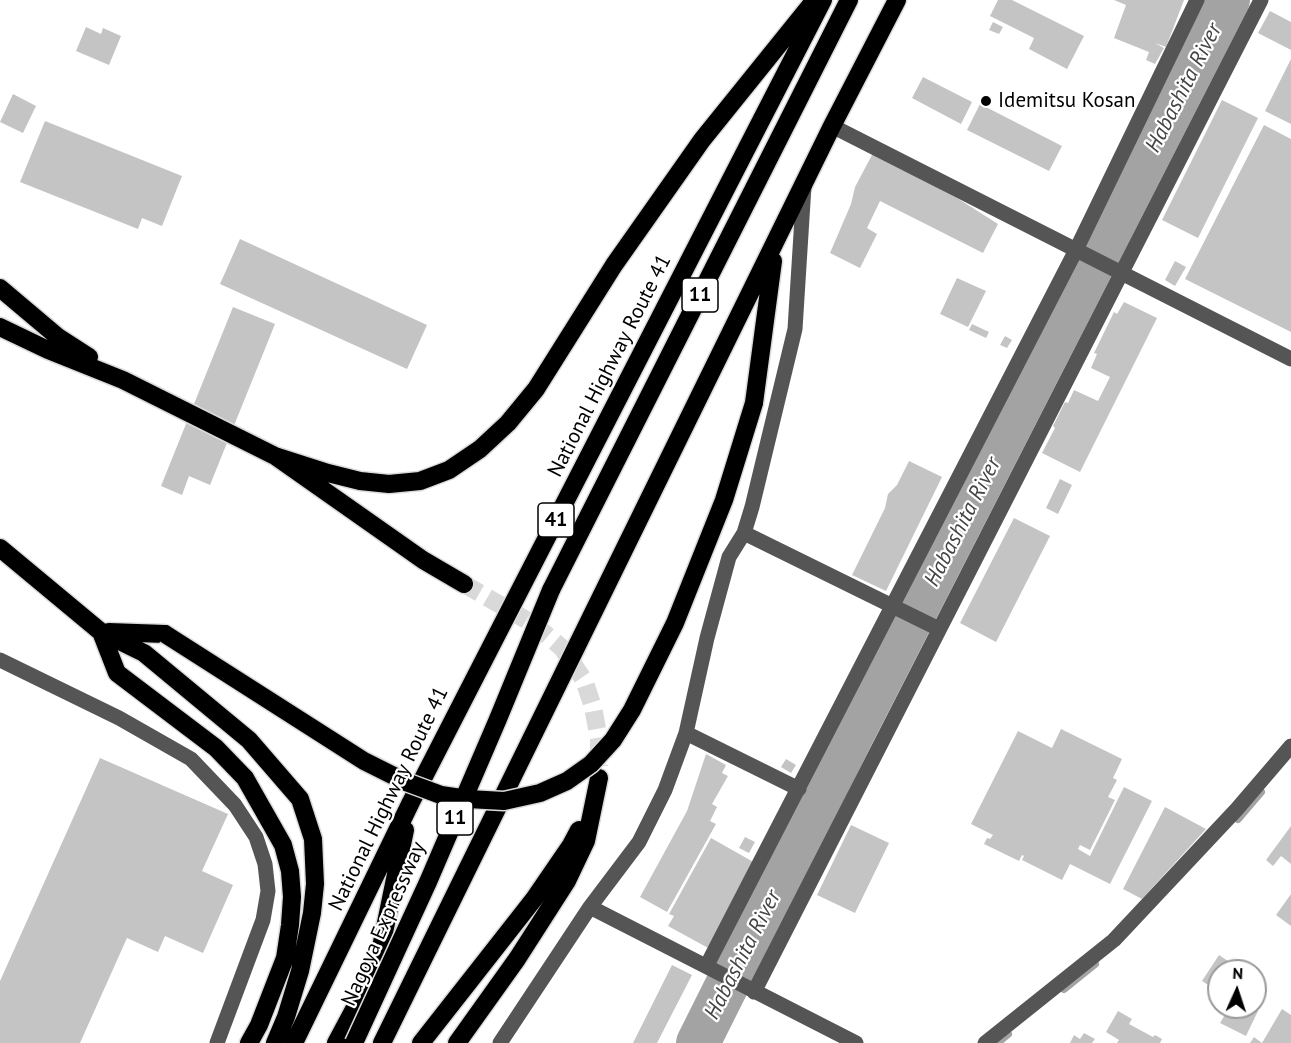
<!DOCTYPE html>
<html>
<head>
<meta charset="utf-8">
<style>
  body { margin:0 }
  #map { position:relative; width:1291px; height:1043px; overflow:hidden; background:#fff; font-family:"PT Sans",sans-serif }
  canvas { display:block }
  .north { position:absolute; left:1207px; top:959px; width:60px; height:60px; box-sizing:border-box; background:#fff; border:2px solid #999; border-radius:50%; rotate:3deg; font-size:16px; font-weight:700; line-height:24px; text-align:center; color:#000 }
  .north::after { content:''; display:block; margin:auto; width:21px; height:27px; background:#000; clip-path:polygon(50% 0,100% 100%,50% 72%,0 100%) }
</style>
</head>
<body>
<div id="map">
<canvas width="1291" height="1043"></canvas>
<div class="north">N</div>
</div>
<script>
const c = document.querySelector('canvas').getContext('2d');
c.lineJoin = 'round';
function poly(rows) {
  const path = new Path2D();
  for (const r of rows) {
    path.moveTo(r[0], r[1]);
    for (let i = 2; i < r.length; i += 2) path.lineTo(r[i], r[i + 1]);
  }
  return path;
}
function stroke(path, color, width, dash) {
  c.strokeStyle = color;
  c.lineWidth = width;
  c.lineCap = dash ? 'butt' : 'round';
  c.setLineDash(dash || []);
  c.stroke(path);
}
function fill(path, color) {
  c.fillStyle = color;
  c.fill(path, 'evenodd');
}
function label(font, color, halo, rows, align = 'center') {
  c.font = font + ' "PT Sans",sans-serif';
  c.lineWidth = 4.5;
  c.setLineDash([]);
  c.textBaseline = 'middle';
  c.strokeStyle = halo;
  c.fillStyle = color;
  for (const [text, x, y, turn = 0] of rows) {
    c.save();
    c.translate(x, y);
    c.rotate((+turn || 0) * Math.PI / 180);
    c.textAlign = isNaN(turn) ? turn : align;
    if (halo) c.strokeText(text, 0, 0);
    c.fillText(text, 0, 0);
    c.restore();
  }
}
stroke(poly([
  [1238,819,1261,792],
  [1064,989,1095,964],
  [997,1043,1008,1034]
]), '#a3a3a3', 8);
stroke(poly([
  [698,1043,855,729,1228,0]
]), '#a3a3a3', 44);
fill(poly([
  [998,0,1012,0,1084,36,1067,69,1029,49,1034,38,990,16],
  [1114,0,1184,0,1166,47,1155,43,1164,48,1155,64,1146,60,1149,52,1114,38,1126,5],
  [1270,11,1291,22,1291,50,1258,33],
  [993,22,1003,27,999,34,989,30],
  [86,27,101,34,103,28,121,36,109,65,76,51],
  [1291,59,1291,124,1265,111],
  [923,77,972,102,961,124,912,98],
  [13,94,36,106,23,133,0,122],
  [1222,100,1258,118,1198,238,1162,220],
  [980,104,1062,146,1049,171,967,130],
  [45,121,182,176,162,226,142,218,138,229,20,182],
  [1264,125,1291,139,1291,332,1185,279],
  [873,153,957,198,998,224,983,253,880,201,867,228,877,234,860,268,830,253,851,204,855,187],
  [240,239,427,325,407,369,220,284],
  [1175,261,1186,267,1175,286,1165,280],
  [957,278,986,291,968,327,940,314],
  [1124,302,1157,318,1080,472,1042,453,1055,428,1053,426,1065,402,1068,403,1074,390,1098,401,1110,377,1091,368,1097,354,1094,353,1114,312,1117,314],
  [233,307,275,324,210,485,189,476,182,495,161,486],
  [972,324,989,332,986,338,969,330],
  [1005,336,1012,340,1007,348,1000,345],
  [909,461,942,477,886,591,852,575,885,508,888,494,897,485],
  [1060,479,1072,485,1058,514,1046,508],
  [1014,518,1050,536,996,642,960,623],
  [1061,729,1122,759,1113,778,1117,780,1108,797,1115,800,1090,850,1080,845,1078,849,1090,856,1124,787,1152,801,1110,884,1070,864,1062,880,1022,860,1024,856,1022,855,1019,861,984,844,987,838,990,839,993,835,971,824,1018,731,1052,748],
  [706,754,726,765,722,773,728,776,712,804,717,807,710,821,716,824,667,912,640,897,687,811],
  [100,758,228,814,202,871,233,885,203,953,165,936,158,952,127,938,80,1043,0,1043,0,981],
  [786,759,796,765,791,773,781,767],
  [1165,807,1206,829,1142,899,1123,889],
  [851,825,889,843,855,913,817,895],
  [1291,826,1291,864,1281,856,1273,866,1266,860],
  [745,837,755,842,749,853,739,848],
  [711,838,757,864,710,949,668,926,674,916,669,914],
  [1291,894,1291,926,1276,915],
  [1219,955,1243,971,1219,971,1219,992,1202,981],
  [672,965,692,975,657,1043,633,1043],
  [1244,1007,1250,1007,1258,1011,1246,1036,1220,1023,1226,1013,1238,1019],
  [1282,1009,1291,1015,1291,1043,1250,1043,1254,1037,1262,1043],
  [1118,1011,1132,1019,1129,1024,1153,1037,1155,1035,1162,1039,1160,1043,1117,1043,1119,1040,1106,1032],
  [1084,1033,1095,1039,1092,1043,1070,1043,1074,1035,1080,1039]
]), '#c4c4c4');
stroke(poly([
  [464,584,535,625,562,648,584,680,593,707,599,739,599,766]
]), '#d9d9d9', 18, [18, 9]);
const highway = poly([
  [0,288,58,337,89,357],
  [0,327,48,350,123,380,275,456,423,560,464,584],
  [754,403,773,261],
  [275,456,328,473,360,481,389,484,420,481,449,470,480,449,508,423,536,389,614,265,702,140,814,1],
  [0,548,101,632,144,653,249,740,300,799,313,839,315,884,312,913,300,971,286,1017,275,1043],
  [551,590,849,0],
  [101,632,117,673,216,748,245,778,283,845,290,871,292,897,290,925,285,958,259,1025,249,1043],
  [109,632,165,634],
  [294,1043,411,802,823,0],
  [336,1043,367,985,379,957,405,830],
  [382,1043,832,126,897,0],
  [421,1043,534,899,571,845,579,830],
  [457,1043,517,959,567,881,586,841,599,778]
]);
stroke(highway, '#dbdbdb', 21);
stroke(poly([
  [832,126,1291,359],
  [744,533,939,629],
  [0,660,119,718,191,759,235,805,256,837,265,864,268,891,263,920,217,1043],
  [686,733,799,789],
  [590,907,856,1043],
  [707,965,1076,250,1197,0],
  [754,992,1261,0],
  [500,1043,590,907,639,842,665,790,686,733,707,638,729,557,744,533,752,507,795,329,804,186],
  [985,1043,1114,940,1237,809,1291,746]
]), '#555', 15);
stroke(highway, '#000', 18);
const highwayBridge = poly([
  [165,634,364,761,406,782,441,795,468,799,504,801,540,793,567,781,591,764,613,740,632,710,675,623,724,500,754,403],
  [354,1043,428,882,498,719,551,590]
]);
stroke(highwayBridge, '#dbdbdb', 21, []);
stroke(highwayBridge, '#000', 18);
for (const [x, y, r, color] of [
  [986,101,6,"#000"]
]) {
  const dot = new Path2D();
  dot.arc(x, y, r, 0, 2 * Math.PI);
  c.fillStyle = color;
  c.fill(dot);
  stroke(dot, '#fff', 2);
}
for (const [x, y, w] of [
  [700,295,36],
  [556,520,36],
  [455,818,36]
]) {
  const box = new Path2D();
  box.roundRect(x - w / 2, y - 17, w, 34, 4.5);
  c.fillStyle = '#fff';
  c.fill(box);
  stroke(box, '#000', 1.5);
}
label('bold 20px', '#000', null, [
  ["11",700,295],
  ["41",556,520],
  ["11",455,818]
]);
label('21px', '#000', '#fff', [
  ["Idemitsu Kosan",998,101]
], 'left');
label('21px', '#000', '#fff', [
  ["National Highway Route 41",610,366,-63],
  ["National Highway Route 41",389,799,-64],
  ["Nagoya Expressway",384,924,-66]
]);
label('italic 22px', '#444', '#fff', [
  ["Habashita River",1184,88,-63],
  ["Habashita River",963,522,-63],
  ["Habashita River",743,955,-63]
]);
</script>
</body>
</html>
